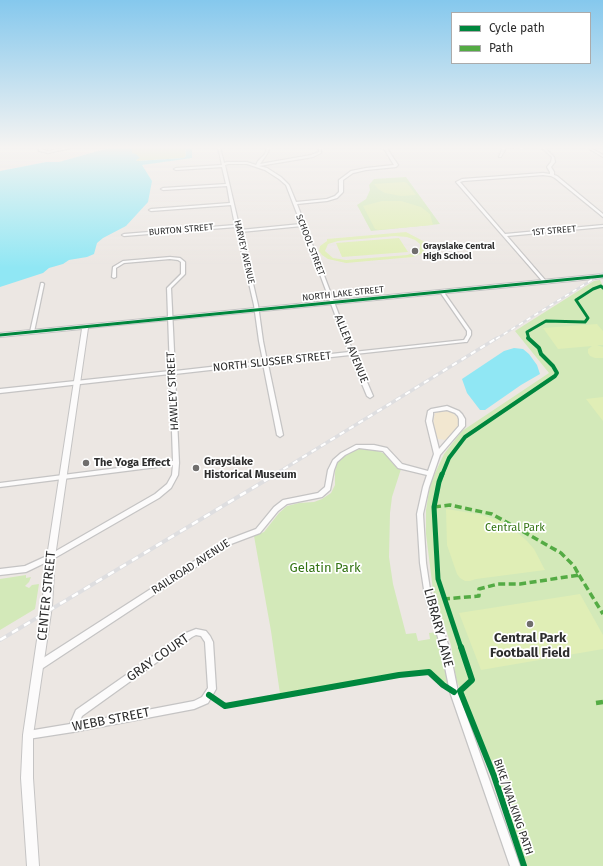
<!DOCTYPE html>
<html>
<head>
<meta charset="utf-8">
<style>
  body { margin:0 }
  #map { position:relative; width:603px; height:866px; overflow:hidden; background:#ece7e3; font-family:"Fira Sans",sans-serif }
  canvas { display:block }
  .legend { position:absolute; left:451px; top:12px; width:140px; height:52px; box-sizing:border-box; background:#fff; border:1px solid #ababab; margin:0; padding:5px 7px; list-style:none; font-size:12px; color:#2d2d2d }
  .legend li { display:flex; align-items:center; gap:8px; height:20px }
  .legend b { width:20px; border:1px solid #ababab }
</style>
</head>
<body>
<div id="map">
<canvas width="603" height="866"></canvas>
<ul class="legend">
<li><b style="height:5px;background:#00873e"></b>Cycle path</li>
<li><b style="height:5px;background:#54ab44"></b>Path</li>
</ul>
</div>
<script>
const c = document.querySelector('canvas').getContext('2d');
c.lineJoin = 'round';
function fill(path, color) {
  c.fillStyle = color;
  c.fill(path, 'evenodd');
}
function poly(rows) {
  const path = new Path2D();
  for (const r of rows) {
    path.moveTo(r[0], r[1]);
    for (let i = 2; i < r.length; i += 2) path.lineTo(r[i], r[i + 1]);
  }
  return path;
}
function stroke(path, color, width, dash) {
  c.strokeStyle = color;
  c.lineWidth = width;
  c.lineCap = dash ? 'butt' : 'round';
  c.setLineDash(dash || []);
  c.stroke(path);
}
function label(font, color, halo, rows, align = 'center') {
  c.font = font + ' "Fira Sans",sans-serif';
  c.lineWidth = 3.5;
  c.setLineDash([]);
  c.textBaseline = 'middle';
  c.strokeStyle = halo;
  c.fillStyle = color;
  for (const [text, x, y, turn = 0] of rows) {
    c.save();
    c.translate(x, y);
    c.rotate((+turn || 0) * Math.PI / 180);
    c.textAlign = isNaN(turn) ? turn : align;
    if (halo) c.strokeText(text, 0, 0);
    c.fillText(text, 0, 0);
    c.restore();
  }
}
fill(poly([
  [132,147,185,147,186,156,184,158,137,161,134,154,131,153],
  [406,177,440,224,371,231,357,205,366,199,370,190,369,185,374,179],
  [600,280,603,286,603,866,524,866,494,776,456,679,451,645,433,590,426,534,426,510,430,484,444,454,462,431,549,373,515,331,594,281],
  [367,448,376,450,385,454,394,465,401,469,392,497,390,513,389,557,393,584,406,634,416,633,418,641,430,639,429,633,437,632,449,687,429,670,280,694,271,631,254,536,264,532,279,513,287,506,299,503,314,502,322,499,331,493,335,485,335,473,336,464,340,459,355,450],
  [26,575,26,578,31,577,29,582,25,586,29,588,32,585,39,584,35,609,0,630,0,579]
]), '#d3e9b9');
fill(poly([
  [443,411,452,412,460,420,458,427,447,440,437,439,434,432,433,424,435,413]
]), '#f2e7d0');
fill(poly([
  [404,182,407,183,416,195,401,196,385,193,378,189,374,184],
  [382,201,401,201,421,207,430,214,433,225,378,230,375,229,363,206],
  [406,232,425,242,426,247,423,253,413,257,346,263,328,259,322,255,319,251,320,246,327,241,327,239],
  [395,236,407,237,415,240,420,244,420,248,416,252,407,255,346,260,333,258,325,251,328,244,338,241],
  [399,238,408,252,342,257,336,243],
  [597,324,603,331,603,345,597,345,603,347,603,358,595,358,590,356,588,353,588,349,592,346,558,349,543,328],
  [603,397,603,421,586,399],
  [446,509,478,514,501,521,511,527,527,541,534,549,545,570,476,579,470,581,465,581,460,578,457,574,447,545],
  [580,594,603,635,603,649,481,670,459,613]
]), '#e0eeb6');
fill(poly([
  [112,147,132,147,132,153,136,154,140,158,136,160,137,161,184,158,186,156,185,147,192,147,192,158,142,165,152,181,148,202,126,226,103,238,97,243,94,254,87,257,69,260,63,264,49,268,43,273,0,287,0,171,46,162,59,162],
  [514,348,523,349,529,354,537,365,540,374,521,385,485,410,480,410,467,393,462,379,504,351]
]), '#90e7f4');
const minor = poly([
  [39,147,41,147,41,149,48,151,68,147,75,147,48,153,39,151,39,147],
  [218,147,220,147,224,163,227,162,247,162,256,165,258,161,265,154,267,147,270,147,267,154,260,164,311,155,319,152,319,147,321,147,321,153,313,157,259,166,267,168,281,177,289,185,296,202,327,199,335,196,339,192,339,180,351,171,366,168,394,165,383,147,386,147,398,165,396,167,366,170,353,173,343,180,343,192,337,198,327,201,297,204,353,352,464,340,467,335,467,331,440,292,442,291,443,291,471,331,471,335,467,342,465,342,355,354,373,396,370,398,367,396,350,355,268,364,283,435,280,437,277,435,263,364,175,374,179,463,178,475,171,488,159,498,53,559,26,572,0,575,0,569,25,566,49,555,155,494,167,484,172,475,173,465,0,487,0,483,173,461,170,374,0,393,0,389,170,371,167,288,181,274,181,262,178,260,170,259,124,263,116,268,116,277,114,278,112,277,113,267,123,261,170,257,180,258,185,262,185,274,171,288,175,371,263,361,259,341,254,305,236,227,124,236,122,235,124,234,235,225,231,205,151,211,149,210,151,209,230,203,227,186,163,190,161,189,163,188,226,184,222,167,176,170,174,169,176,168,222,165,218,147],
  [228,164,247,164,265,170,279,179,286,185,301,224,240,230,225,165,228,164],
  [302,226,349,352,267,361,263,341,258,305,241,232,302,226],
  [503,147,522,147,506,148,501,157,499,157,503,147],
  [541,147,544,147,554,157,555,162,551,167,554,172,554,175,557,176,603,214,603,217,555,178,551,176,543,175,463,181,460,182,505,234,603,225,603,227,507,236,546,281,546,283,544,283,456,182,462,179,543,173,550,174,550,172,547,167,551,162,552,157,541,147],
  [586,147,589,147,603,155,603,157,586,147],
  [41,283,43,283,44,284,34,332,32,333,30,332,41,283],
  [447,406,459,411,462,414,465,419,465,426,440,455,429,487,423,514,426,563,431,596,449,647,458,692,520,866,510,866,450,692,441,647,425,596,420,563,417,514,423,487,427,475,398,468,383,451,359,448,345,455,337,462,334,470,330,490,322,497,287,504,278,511,260,533,231,544,43,668,40,669,37,668,36,665,37,662,227,540,256,529,274,507,283,500,318,493,325,487,328,470,333,460,341,453,356,445,374,445,387,448,402,464,428,471,434,454,426,421,428,411,431,409,447,406],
  [447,410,455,413,458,416,459,419,459,426,439,449,432,421,433,415,433,412,447,410],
  [196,629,206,631,210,636,213,642,216,689,208,703,194,709,73,732,28,739,25,738,24,735,25,732,28,731,70,724,76,710,186,633,196,629],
  [196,635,201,636,205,642,208,688,202,697,194,701,79,723,82,716,192,637,196,635]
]);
const tertiary = poly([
  [603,274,603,278,88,328,55,557,52,606,33,735,33,778,39,866,27,866,21,778,23,735,42,606,47,557,82,329,0,337,0,333,603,274]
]);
stroke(minor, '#c5c4c4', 2.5);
stroke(tertiary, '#c5c4c4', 2);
fill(minor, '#fcfbfb');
fill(tertiary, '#fcfbfb');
const railFar2 = poly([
  [496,339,603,273]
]);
const railFar1 = poly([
  [274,475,497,338]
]);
const rail = poly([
  [0,640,276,474]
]);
stroke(railFar2, '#dedee0', 2.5);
stroke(railFar1, '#dedee0', 3.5);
stroke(rail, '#dedee0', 4);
stroke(railFar2, '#fff', 1.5, [4.5]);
stroke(railFar1, '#fff', 2, [5.5]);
stroke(rail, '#fff', 2.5, [7]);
stroke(poly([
  [434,507,450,505,492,514,561,553,574,566,579,575,520,584,498,584,479,589,479,596,444,599],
  [579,575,603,614]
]), '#54ab44', 3.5, [7, 3.5]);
stroke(poly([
  [596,703,603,702]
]), '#54ab44', 4.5, [9, 4.5]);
stroke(poly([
  [0,335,603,276],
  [529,339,527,332,546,321,585,322,588,318,576,300,593,289,601,286,603,288]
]), '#00873e', 3);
stroke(poly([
  [442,475,449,458,465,437,555,376,557,373,553,366,541,354,539,348,528,338]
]), '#00873e', 4);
stroke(poly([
  [442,474,439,482,434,507,438,579,461,648]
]), '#00873e', 5);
stroke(poly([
  [461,647,472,680,460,691,494,776,524,866],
  [209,695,225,706,399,675,429,672,443,685,454,692]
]), '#00873e', 6);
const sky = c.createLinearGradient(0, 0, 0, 268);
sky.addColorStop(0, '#85c8ed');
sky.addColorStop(0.55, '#f6f4f2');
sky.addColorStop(1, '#f6f4f200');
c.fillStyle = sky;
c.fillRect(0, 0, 603, 268);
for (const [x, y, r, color] of [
  [415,251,4,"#706e6d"],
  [86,463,4,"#706e6d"],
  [196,468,4,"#706e6d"],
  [530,624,4,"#706e6d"]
]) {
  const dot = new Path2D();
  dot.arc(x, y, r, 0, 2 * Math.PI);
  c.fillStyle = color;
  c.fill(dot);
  stroke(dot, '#fff', 1.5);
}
label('9px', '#2d2d2d', '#fff', [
  ["BURTON STREET",181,230,-5],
  ["1ST STREET",554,231,-5],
  ["SCHOOL STREET",310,245,69],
  ["HARVEY AVENUE",244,252,77],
  ["NORTH LAKE STREET",343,294,-6]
]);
label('bold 9px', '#2d2d2d', '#fff', [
  ["Grayslake Central",423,246],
  ["High School",423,256]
], 'left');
label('11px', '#2d2d2d', '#fff', [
  ["ALLEN AVENUE",351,349,68],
  ["NORTH SLUSSER STREET",272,362,-6],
  ["HAWLEY STREET",173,391,-93],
  ["RAILROAD AVENUE",191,567,-33],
  ["BIKE/WALKING PATH",513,807,71]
]);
label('bold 11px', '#2d2d2d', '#fff', [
  ["Grayslake",204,462],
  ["Historical Museum",204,475],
  ["The Yoga Effect",94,463]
], 'left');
label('11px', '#347414', '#fff', [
  ["Central Park",515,528]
]);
label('13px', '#347414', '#fff', [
  ["Gelatin Park",325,568]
]);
label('13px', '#2d2d2d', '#fff', [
  ["CENTER STREET",47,596,-84],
  ["LIBRARY LANE",438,628,75],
  ["GRAY COURT",158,658,-35],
  ["WEBB STREET",111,720,-11]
]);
label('bold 13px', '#2d2d2d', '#fff', [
  ["Central Park",530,638],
  ["Football Field",530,653]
]);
</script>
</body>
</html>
